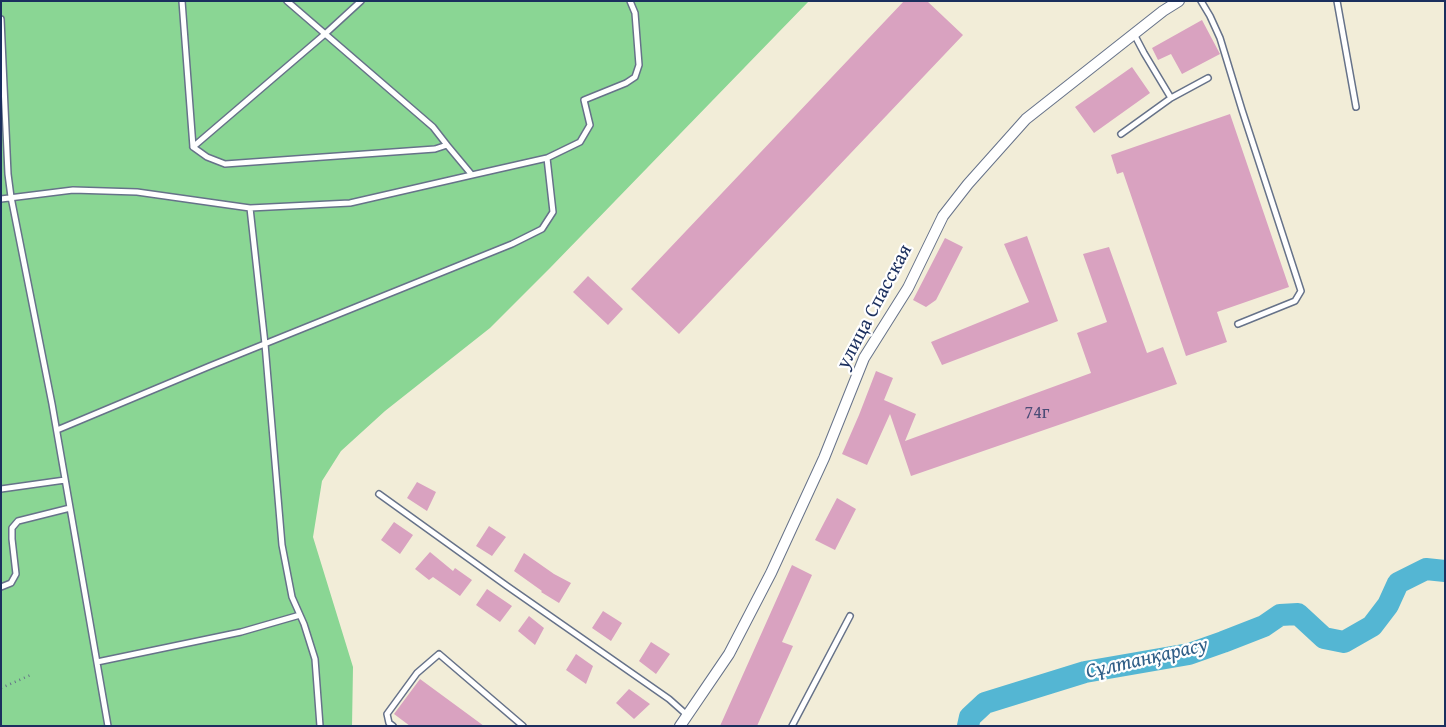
<!DOCTYPE html>
<html>
<head>
<meta charset="utf-8">
<style>
  body { margin:0 }
  #map { position:relative; width:1446px; height:727px; overflow:hidden; background:#f2edd8; font-family:"Gentium Book Plus",serif }
  canvas { display:block }
  .frame { position:absolute; inset:0; border:2px solid #1b2f5e; pointer-events:none }
</style>
</head>
<body>
<div id="map">
<canvas width="1446" height="727"></canvas>
<div class="frame"></div>
</div>
<script>
const c = document.querySelector('canvas').getContext('2d');
c.lineJoin = 'round';
function fill(path, color) {
  c.fillStyle = color;
  c.fill(path, 'evenodd');
}
function poly(rows) {
  const path = new Path2D();
  for (const r of rows) {
    path.moveTo(r[0], r[1]);
    for (let i = 2; i < r.length; i += 2) path.lineTo(r[i], r[i + 1]);
  }
  return path;
}
function stroke(path, color, width, dash) {
  c.strokeStyle = color;
  c.lineWidth = width;
  c.lineCap = dash ? 'butt' : 'round';
  c.setLineDash(dash || []);
  c.stroke(path);
}
function label(font, color, halo, rows, align = 'center') {
  c.font = font + ' "Gentium Book Plus",serif';
  c.lineWidth = 4.5;
  c.setLineDash([]);
  c.textBaseline = 'middle';
  c.strokeStyle = halo;
  c.fillStyle = color;
  for (const [text, x, y, turn = 0] of rows) {
    c.save();
    c.translate(x, y);
    c.rotate((+turn || 0) * Math.PI / 180);
    c.textAlign = isNaN(turn) ? turn : align;
    if (halo) c.strokeText(text, 0, 0);
    c.fillText(text, 0, 0);
    c.restore();
  }
}
fill(poly([
  [1,1,809,1,550,268,490,328,385,411,341,451,322,481,313,537,353,667,352,726,1,726]
]), '#8ad694');
stroke(poly([
  [968,726,970,717,985,703,1085,672,1189,654,1223,642,1264,626,1280,615,1298,614,1324,638,1344,642,1372,626,1388,605,1398,583,1426,569,1445,571]
]), '#54b6d3', 22);
fill(poly([
  [904,1,927,1,963,35,679,334,631,289],
  [1202,20,1220,54,1182,74,1171,54,1158,60,1152,48],
  [1132,67,1150,93,1094,133,1075,107],
  [1230,114,1289,287,1217,312,1227,342,1186,356,1123,172,1117,174,1111,155],
  [1027,236,1058,321,942,365,931,342,1029,302,1004,244],
  [945,238,963,247,936,300,926,307,913,300],
  [1109,247,1147,353,1163,347,1177,384,911,476,890,414,867,465,842,454,859,415,876,371,893,378,884,400,916,414,905,441,1091,373,1077,333,1107,322,1083,254],
  [588,276,623,309,608,325,573,292],
  [417,482,436,492,427,511,407,498],
  [837,498,856,509,835,550,815,540],
  [394,522,413,535,400,554,381,540],
  [489,526,506,537,492,556,476,546],
  [430,552,453,571,455,568,472,580,460,596,433,577,429,580,415,569],
  [524,553,554,574,571,583,559,603,541,592,542,591,514,571],
  [792,565,812,575,782,642,793,646,757,726,720,726],
  [487,589,512,606,500,622,476,605],
  [603,611,622,623,611,641,592,628],
  [529,616,544,628,535,645,518,631],
  [651,642,670,654,656,674,639,661],
  [576,654,593,666,586,684,566,670],
  [420,679,484,726,410,726,394,714],
  [629,689,650,704,634,719,616,703]
]), '#d9a2c0');
const lane = poly([
  [182,1,193,147,207,157,225,164,435,149,447,145,472,175,547,158],
  [287,1,433,127,447,145],
  [1201,1,1210,16,1220,38,1242,110,1301,291,1295,301,1238,324],
  [1337,1,1356,107],
  [1,19,8,174,11,197,52,404,108,726],
  [1134,34,1144,53,1171,98],
  [1121,134,1171,98,1208,78],
  [193,147,325,34,361,1],
  [1,199,73,190,137,192,250,208,350,203,472,175],
  [250,208,265,344,282,545,292,597,304,624,315,659,320,726],
  [57,430,210,366,512,244,542,229,553,212,547,158,580,142,590,125,584,100,626,83,635,77,639,65,635,13,630,1],
  [1,489,65,480],
  [379,494,507,586,669,699,687,715],
  [1,587,11,583,16,574,12,539,12,528,18,521,70,508],
  [97,662,241,632,300,615],
  [393,726,389,723,387,714,417,673,439,654,523,726],
  [792,726,850,616]
]);
const street = poly([
  [680,726,729,654,771,573,824,458,864,358,908,288,943,216,968,184,1026,119,1163,11,1179,1]
]);
stroke(lane, '#667289', 8);
stroke(street, '#667289', 12);
stroke(poly([
  [1,688,33,674]
]), '#667289', 2.5, [1, 4]);
stroke(lane, '#fff', 5);
stroke(street, '#fff', 10);
label('18px', '#4a4c76', null, [
  ["74г",1037,413]
]);
label('20px', '#1b2f5e', '#fff', [
  ["улица Спасская",875,307,-62]
]);
label('italic 21px', '#2f5e87', '#fff', [
  ["Сұлтанқарасу",1147,659,-13]
]);
</script>
</body>
</html>
